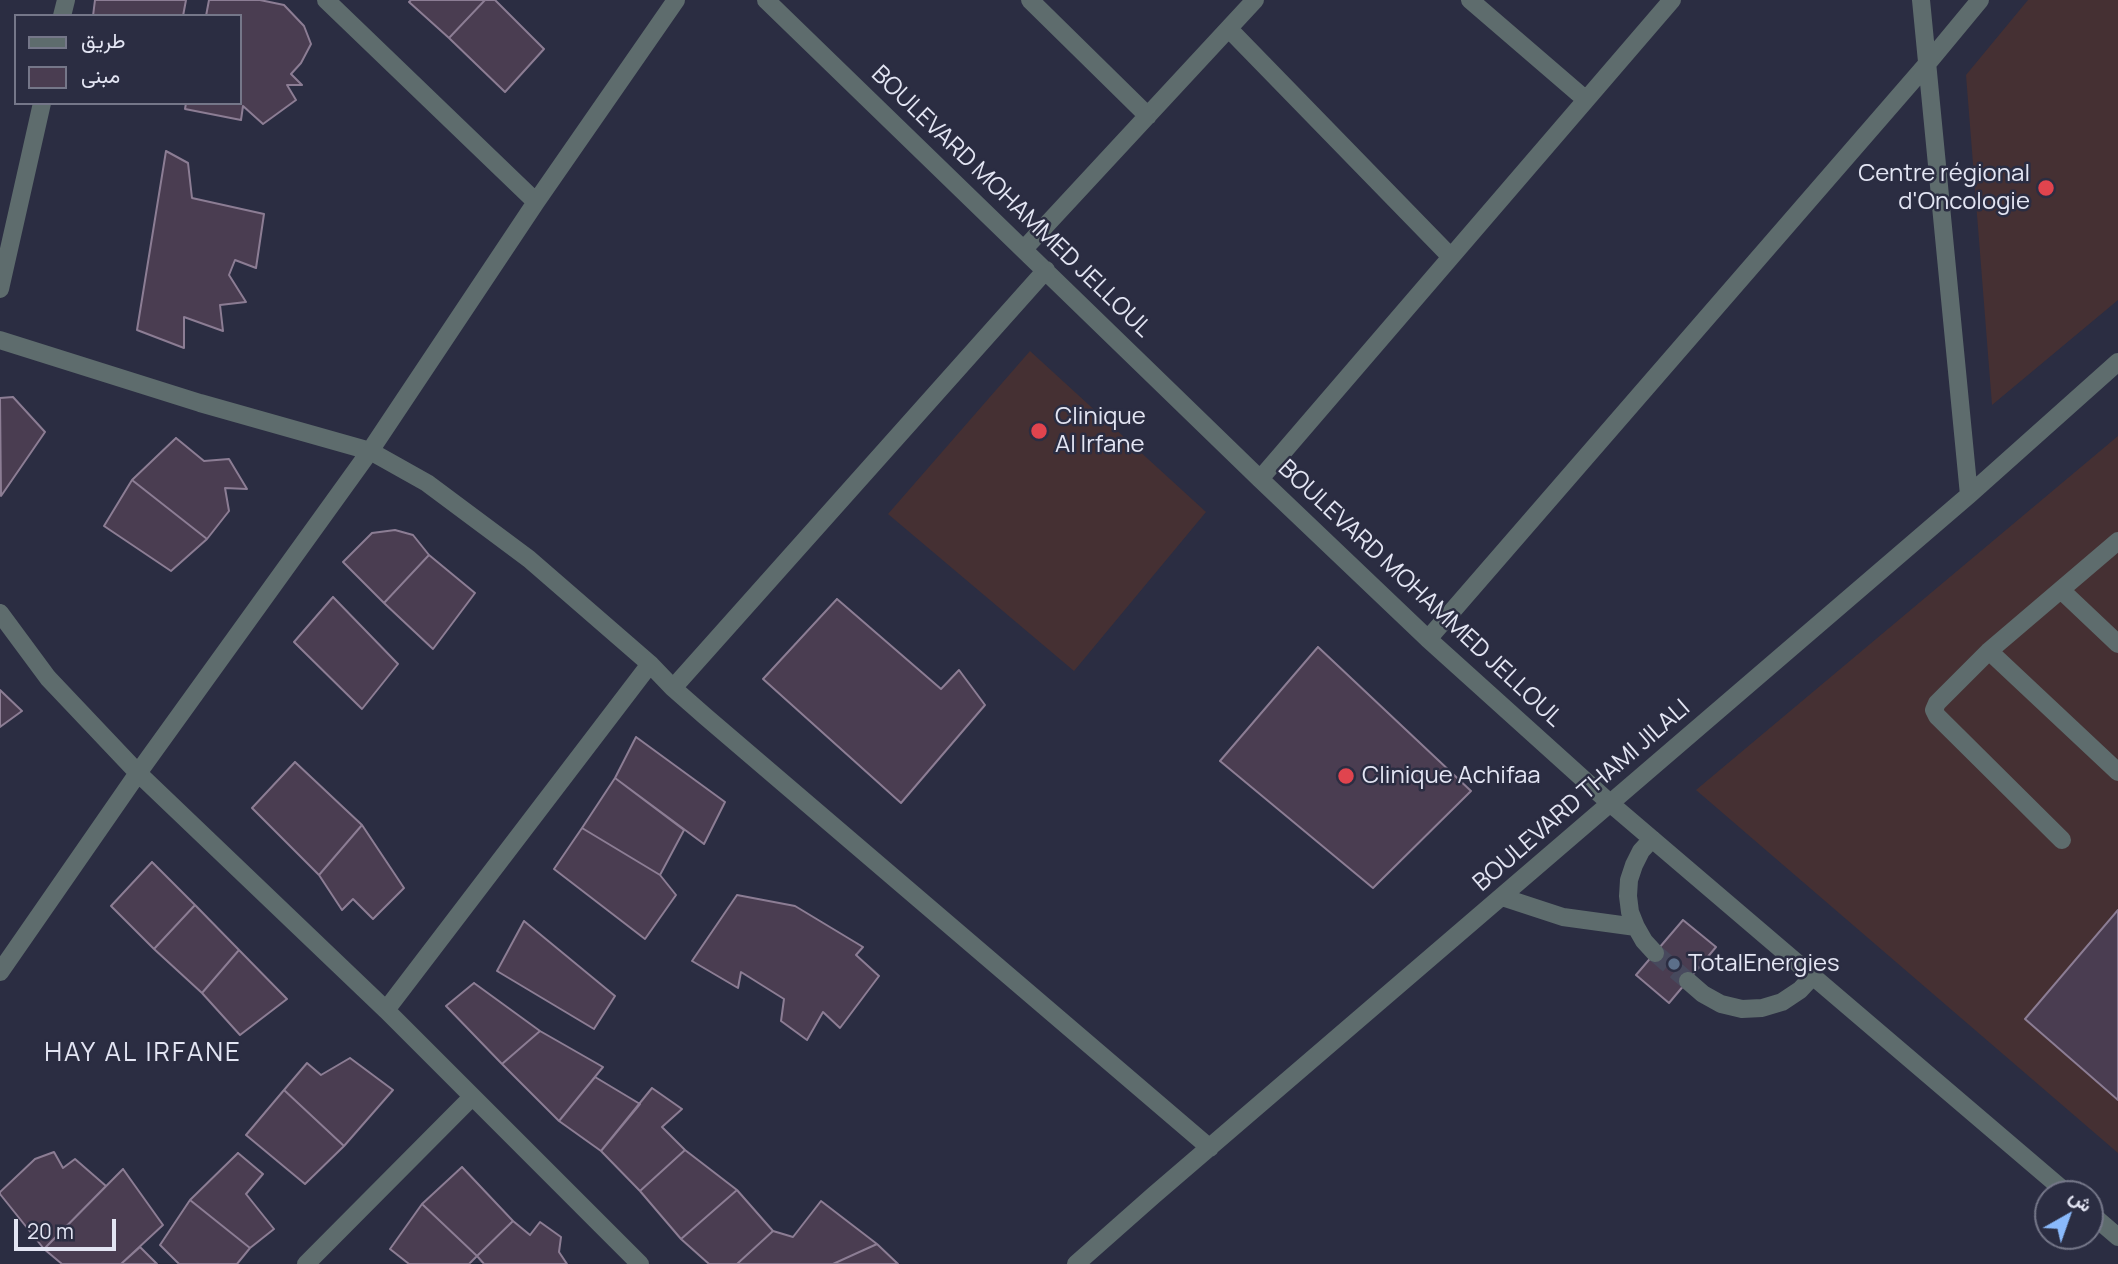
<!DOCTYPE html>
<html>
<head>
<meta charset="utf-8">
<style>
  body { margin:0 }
  #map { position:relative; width:2118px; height:1264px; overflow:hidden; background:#2b2d42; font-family:Manrope,Vazirmatn,sans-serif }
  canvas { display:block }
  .legend { position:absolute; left:14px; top:14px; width:228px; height:91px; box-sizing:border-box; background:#2b2d42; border:2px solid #757789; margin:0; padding:9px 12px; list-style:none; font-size:21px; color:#e3e5f3 }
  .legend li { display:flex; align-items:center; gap:14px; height:35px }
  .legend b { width:35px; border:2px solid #757789 }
  .north { position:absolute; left:2034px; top:1180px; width:70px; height:70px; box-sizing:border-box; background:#2b2d42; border:2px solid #757789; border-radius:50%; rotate:40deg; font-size:19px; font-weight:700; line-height:28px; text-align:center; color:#e3e5f3 }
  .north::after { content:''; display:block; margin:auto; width:24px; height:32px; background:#8abafc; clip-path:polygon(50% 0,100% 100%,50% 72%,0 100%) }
  .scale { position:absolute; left:14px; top:1219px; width:102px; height:32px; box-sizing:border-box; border:4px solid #e3e5f3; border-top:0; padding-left:9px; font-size:21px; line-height:24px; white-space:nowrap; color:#e3e5f3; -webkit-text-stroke:5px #2b2d42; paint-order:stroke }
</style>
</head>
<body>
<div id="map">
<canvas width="2118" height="1264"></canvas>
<ul class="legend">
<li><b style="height:9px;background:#5e6c6d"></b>طريق</li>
<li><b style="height:19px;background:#4a3d51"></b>مبنى</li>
</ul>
<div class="north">ش</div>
<div class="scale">20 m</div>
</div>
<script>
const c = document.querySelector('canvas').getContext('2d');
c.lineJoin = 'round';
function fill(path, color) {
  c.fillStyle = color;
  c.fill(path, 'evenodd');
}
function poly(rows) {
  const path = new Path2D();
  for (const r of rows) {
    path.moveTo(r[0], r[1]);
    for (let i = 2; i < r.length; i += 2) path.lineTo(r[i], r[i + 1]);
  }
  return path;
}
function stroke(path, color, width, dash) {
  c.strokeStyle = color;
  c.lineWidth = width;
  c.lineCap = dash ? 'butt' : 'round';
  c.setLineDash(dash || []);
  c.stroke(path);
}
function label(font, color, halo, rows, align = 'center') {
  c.font = font + ' Manrope,sans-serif';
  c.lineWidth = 5;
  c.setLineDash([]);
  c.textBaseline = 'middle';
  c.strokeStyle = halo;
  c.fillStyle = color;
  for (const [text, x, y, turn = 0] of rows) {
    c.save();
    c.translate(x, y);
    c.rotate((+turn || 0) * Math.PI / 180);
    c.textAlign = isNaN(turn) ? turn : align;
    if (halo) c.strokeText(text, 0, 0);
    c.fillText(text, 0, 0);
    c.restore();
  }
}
fill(poly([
  [2028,0,2118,0,2118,300,1992,405,1966,75],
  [1030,351,1206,512,1074,671,888,514],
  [2118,436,2118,1153,1696,790]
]), '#453033');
const building = poly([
  [95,0,186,0,183,16,93,16,95,0],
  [209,0,260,0,284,5,304,26,311,44,301,63,291,74,302,85,287,85,296,100,263,124,243,106,241,120,185,109,186,103,240,103,240,16,206,16,209,0],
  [411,0,485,0,449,38,409,2,411,0],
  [485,0,495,0,544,49,505,92,449,38,485,0],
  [166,151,188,163,192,198,264,214,256,268,235,260,229,275,246,302,220,305,223,331,184,317,184,348,137,330,166,151],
  [13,397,45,432,1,496,0,398,13,397],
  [176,438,204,461,229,459,247,489,225,488,229,511,207,539,132,480,176,438],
  [132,480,207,539,171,571,104,526,132,480],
  [395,530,413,535,429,555,384,603,343,562,372,533,395,530],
  [429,555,475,593,433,649,384,603,429,555],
  [333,597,398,664,362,709,294,642,333,597],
  [837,599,941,689,959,670,985,705,901,803,763,679,837,599],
  [1318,647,1471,791,1373,888,1220,761,1318,647],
  [0,690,22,711,0,727,0,690],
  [636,737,725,802,704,844,615,778,636,737],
  [295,762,362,825,319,875,252,808,295,762],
  [615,778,684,830,660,875,582,828,615,778],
  [362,825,404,888,373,919,353,899,342,910,319,875,362,825],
  [582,828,660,875,676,895,645,939,554,869,582,828],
  [152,862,195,905,154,949,111,906,152,862],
  [737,895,795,906,863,947,856,955,879,976,840,1028,823,1012,807,1040,781,1021,784,999,741,972,738,988,692,961,737,895],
  [195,905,239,950,202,993,154,949,195,905],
  [2118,910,2118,1100,2025,1019,2118,910],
  [1683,920,1716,947,1669,1003,1636,975,1683,920],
  [524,921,615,996,594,1029,497,971,524,921],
  [239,950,287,999,240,1035,202,993,239,950],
  [474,983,540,1031,502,1064,446,1006,474,983],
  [540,1031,603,1067,559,1121,502,1064,540,1031],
  [350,1058,393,1090,344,1146,284,1090,307,1063,321,1075,350,1058],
  [595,1077,640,1104,601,1151,559,1121,595,1077],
  [652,1088,682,1109,662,1127,685,1150,640,1191,601,1151,652,1088],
  [284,1090,344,1146,305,1184,246,1135,284,1090],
  [685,1150,737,1190,681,1239,640,1191,685,1150],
  [54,1152,63,1168,75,1159,106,1186,44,1249,0,1194,0,1192,35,1159,54,1152],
  [238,1153,263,1174,246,1194,274,1229,250,1248,190,1200,238,1153],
  [462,1167,513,1221,477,1256,422,1204,462,1167],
  [123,1169,163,1225,121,1264,62,1264,44,1249,123,1169],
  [737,1190,773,1231,737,1264,709,1264,681,1239,737,1190],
  [190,1200,250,1248,237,1264,179,1264,160,1245,190,1200],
  [821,1201,877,1244,833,1264,737,1264,773,1231,793,1237,821,1201],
  [422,1204,477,1256,469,1264,409,1264,390,1249,422,1204],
  [513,1221,530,1235,540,1222,561,1237,559,1252,567,1264,484,1264,477,1256,513,1221],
  [877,1244,898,1264,833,1264,877,1244],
  [140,1247,157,1264,121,1264,140,1247]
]);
fill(building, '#4a3d51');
stroke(building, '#8c7d94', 2);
stroke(poly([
  [1655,953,1688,981]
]), '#47495d', 18, [18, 9]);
stroke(poly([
  [326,0,536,202],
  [766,0,1260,479,1428,639,1611,804,2068,1194],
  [1030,0,1148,116],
  [1470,0,1585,99],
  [1921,0,1969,495],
  [62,16,66,0],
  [1229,29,1450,256],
  [1024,249,1255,0],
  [0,289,42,103],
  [0,340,200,403,370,451,427,483,529,559,650,664,673,688,706,717,1210,1148],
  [1260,479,1672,0],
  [2061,590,2118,644],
  [0,613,48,678,138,773,386,1010,640,1264],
  [1428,639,1927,64,1980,0],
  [1989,651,2118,772],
  [673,688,1046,270],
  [1652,839,1641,851,1634,865,1629,880,1628,896,1630,912,1636,927,1644,941,1655,953],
  [2062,840,1937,716,1934,710,1937,703,1989,651,2118,541],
  [1502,897,1563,917,1636,927],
  [0,972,138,773,370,451,536,202,676,0],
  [1688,981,1703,994,1721,1004,1742,1009,1762,1008,1782,1002,1800,990,1813,976],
  [386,1010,650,664],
  [2090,1213,2118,1237],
  [306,1264,472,1097],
  [1076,1264,1154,1195,1969,495,2118,362]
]), '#5e6c6d', 18);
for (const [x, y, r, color] of [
  [2046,188,9,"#e0444e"],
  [1039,431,9,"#e0444e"],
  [1346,776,9,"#e0444e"],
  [1674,964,7,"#5c6f8a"]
]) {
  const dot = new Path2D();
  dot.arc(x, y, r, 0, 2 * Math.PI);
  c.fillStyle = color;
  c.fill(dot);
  stroke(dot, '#2b2d42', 2.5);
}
label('24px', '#e3e5f3', '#2b2d42', [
  ["Centre régional",2030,174,"right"],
  ["d'Oncologie",2030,202,"right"],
  ["Clinique",1055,417],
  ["Al Irfane",1055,445],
  ["Clinique Achifaa",1362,776],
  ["TotalEnergies",1688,964]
], 'left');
label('24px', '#e3e5f3', '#2b2d42', [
  ["BOULEVARD MOHAMMED JELLOUL",1011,202,44],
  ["BOULEVARD MOHAMMED JELLOUL",1420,594,43],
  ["BOULEVARD THAMI JILALI",1582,796,-41]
]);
c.letterSpacing = '2px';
label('26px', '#e3e5f3', '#2b2d42', [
  ["HAY AL IRFANE",143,1054]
]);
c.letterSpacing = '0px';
</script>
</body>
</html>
